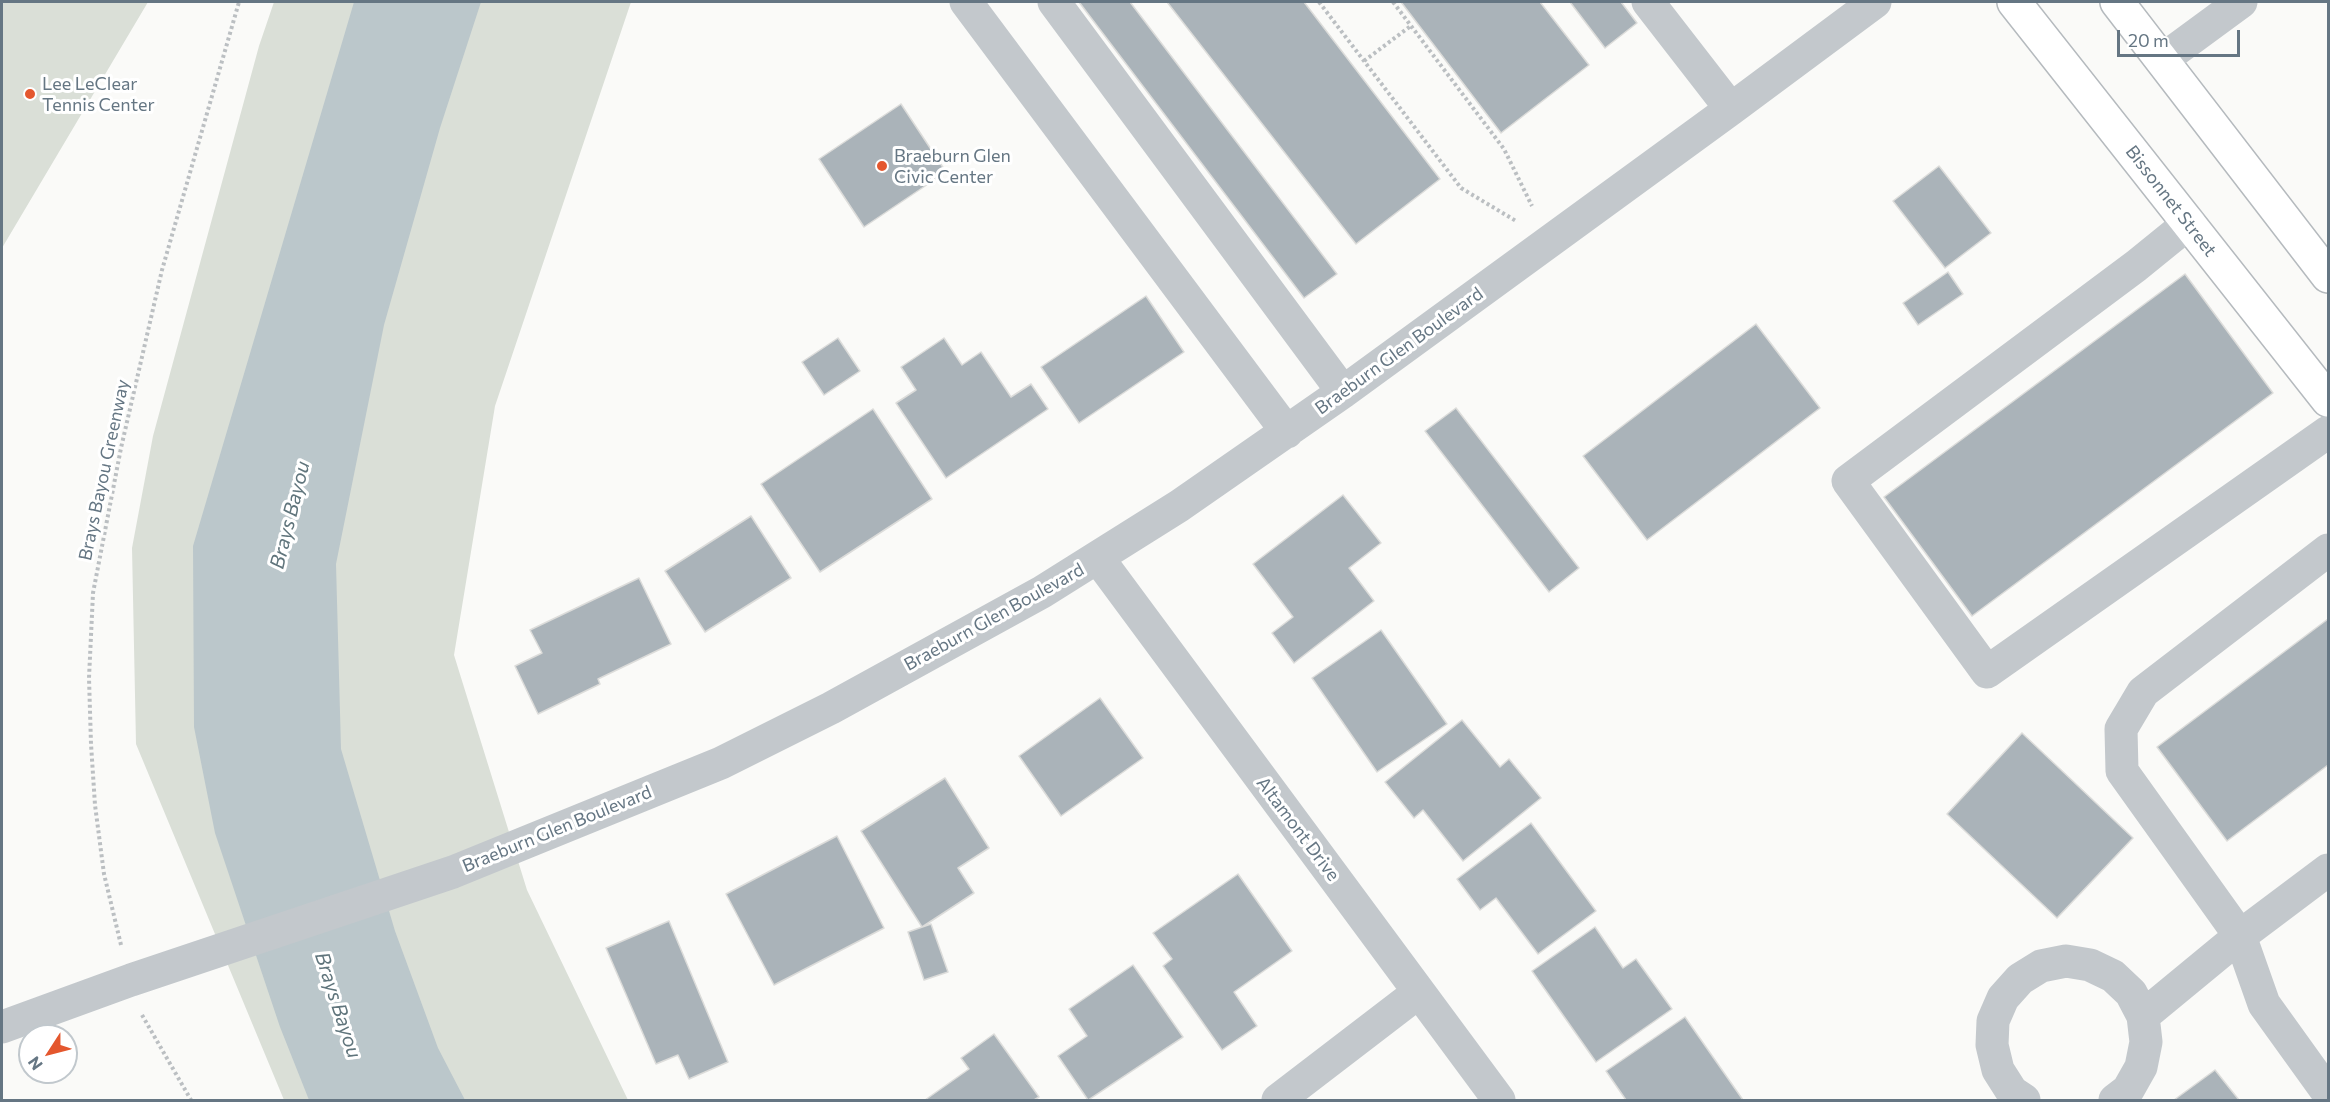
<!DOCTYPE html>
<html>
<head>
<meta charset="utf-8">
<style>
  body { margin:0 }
  #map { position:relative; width:2330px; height:1102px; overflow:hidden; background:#fafaf8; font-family:Commissioner,sans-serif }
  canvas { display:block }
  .frame { position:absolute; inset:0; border:3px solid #657683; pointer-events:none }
  .north { position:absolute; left:18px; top:1024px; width:60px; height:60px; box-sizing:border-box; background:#fff; border:2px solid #c1c8cd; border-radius:50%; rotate:234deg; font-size:16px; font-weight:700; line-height:24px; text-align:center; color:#657683 }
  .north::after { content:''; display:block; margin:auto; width:21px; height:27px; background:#e4572e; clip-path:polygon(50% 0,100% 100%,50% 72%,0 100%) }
  .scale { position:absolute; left:2117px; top:30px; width:123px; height:27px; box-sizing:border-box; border:3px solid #657683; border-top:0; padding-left:8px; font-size:18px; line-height:21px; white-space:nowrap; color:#657683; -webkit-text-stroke:4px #fff; paint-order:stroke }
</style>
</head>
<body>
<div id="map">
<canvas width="2330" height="1102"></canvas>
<div class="frame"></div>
<div class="north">N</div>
<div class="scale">20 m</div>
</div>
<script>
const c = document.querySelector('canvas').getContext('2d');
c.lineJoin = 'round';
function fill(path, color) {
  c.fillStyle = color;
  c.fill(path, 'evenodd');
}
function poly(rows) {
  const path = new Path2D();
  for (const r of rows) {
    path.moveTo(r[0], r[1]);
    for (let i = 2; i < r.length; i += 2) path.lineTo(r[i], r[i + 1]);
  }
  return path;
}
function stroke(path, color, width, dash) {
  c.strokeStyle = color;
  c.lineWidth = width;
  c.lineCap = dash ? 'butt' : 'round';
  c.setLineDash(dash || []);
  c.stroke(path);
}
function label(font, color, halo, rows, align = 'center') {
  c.font = font + ' Commissioner,sans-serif';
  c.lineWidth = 6;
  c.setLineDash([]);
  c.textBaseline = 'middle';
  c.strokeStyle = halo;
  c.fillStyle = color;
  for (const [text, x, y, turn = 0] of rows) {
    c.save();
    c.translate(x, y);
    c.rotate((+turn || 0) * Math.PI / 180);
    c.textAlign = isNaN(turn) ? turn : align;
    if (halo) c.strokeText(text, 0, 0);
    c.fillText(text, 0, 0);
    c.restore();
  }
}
fill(poly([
  [2,2,148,2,2,248],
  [274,2,631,2,495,406,454,655,527,890,628,1100,284,1100,136,744,132,548,153,436,259,46]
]), '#dadfd7');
fill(poly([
  [354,2,481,2,440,128,384,325,336,564,341,749,395,931,438,1048,465,1100,309,1100,280,1027,215,833,194,727,193,546]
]), '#bbc7cb');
const building = poly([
  [1079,2,1130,2,1337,274,1304,298,1079,2],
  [1167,2,1304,2,1440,179,1356,244,1167,2],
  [1401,2,1540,2,1589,65,1501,133,1401,2],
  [1570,2,1621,2,1637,23,1605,48,1570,2],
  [901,104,946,172,864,227,819,159,901,104],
  [1939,166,1991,233,1945,268,1893,201,1939,166],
  [1948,272,1963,294,1918,325,1903,303,1948,272],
  [2185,274,2273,393,1972,616,1884,497,2185,274],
  [1146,296,1184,352,1079,423,1041,367,1146,296],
  [1756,324,1820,408,1647,540,1583,456,1756,324],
  [838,338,860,371,824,395,802,362,838,338],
  [944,338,962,365,981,352,1011,397,1031,384,1048,409,946,478,896,403,916,390,901,367,944,338],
  [1456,408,1579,568,1549,592,1425,431,1456,408],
  [873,409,932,499,820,572,761,484,873,409],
  [1343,495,1381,543,1349,568,1374,601,1294,663,1272,633,1293,617,1253,564,1343,495],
  [751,516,791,578,705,632,665,571,751,516],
  [639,578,671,644,598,679,600,684,538,714,515,666,542,653,530,630,639,578],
  [2328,619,2328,765,2227,841,2157,747,2328,619],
  [1381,630,1447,724,1377,772,1312,678,1381,630],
  [1100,698,1143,758,1061,816,1019,756,1100,698],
  [1462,720,1500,767,1509,759,1541,798,1463,861,1423,810,1414,818,1385,782,1462,720],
  [2022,733,2133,838,2057,918,1947,814,2022,733],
  [945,778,989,848,958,868,974,893,922,927,861,831,945,778],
  [1531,823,1596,911,1538,954,1496,898,1480,910,1457,879,1531,823],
  [837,836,884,928,774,985,726,894,837,836],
  [1238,874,1292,951,1234,992,1257,1026,1222,1050,1163,966,1172,959,1153,933,1238,874],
  [669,921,728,1062,689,1079,678,1055,656,1064,606,948,669,921],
  [931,924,948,972,924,980,908,932,931,924],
  [1595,927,1623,968,1636,959,1672,1009,1596,1062,1532,971,1595,927],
  [1133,965,1183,1037,1088,1100,1058,1056,1087,1036,1069,1009,1133,965],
  [1685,1017,1743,1100,1626,1100,1606,1071,1685,1017],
  [994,1034,1039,1097,1034,1100,925,1100,969,1069,961,1058,994,1034],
  [2215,1070,2239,1100,2174,1100,2215,1070]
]);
fill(building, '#aab3b9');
stroke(building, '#dcdcda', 1.5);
const major = poly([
  [2014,2,2328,400],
  [2117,2,2328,276]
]);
stroke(major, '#b5babe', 36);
stroke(poly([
  [1319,2,1461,188,1516,221],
  [1393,2,1504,149,1532,206],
  [1364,61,1412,25],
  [121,945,104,874,95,805,91,744,89,678,93,593,121,448,162,270,239,2],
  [142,1015,191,1100]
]), '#bbbfc2', 4, [3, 3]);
stroke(poly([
  [966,2,1287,432],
  [1054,2,1343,392],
  [1648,2,1731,109],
  [2162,60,2241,2],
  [2189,223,2136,266,1848,481,1987,672,2328,432],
  [2328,550,2143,692,2121,729,2122,771,2240,936,2264,1004,2328,1093],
  [1098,558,1499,1100],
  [2143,1016,2240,936,2328,870],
  [2,1027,131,980,453,872,721,763,831,708,1042,592,1179,506,1343,392,1731,109,1875,2],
  [1278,1100,1419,992],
  [2024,1100,2012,1092,1998,1070,1992,1045,1993,1021,2003,998,2020,979,2041,966,2066,961,2090,965,2113,976,2131,993,2143,1016,2146,1042,2141,1067,2128,1090,2115,1100]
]), '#c3c8cc', 33);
stroke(major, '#fff', 33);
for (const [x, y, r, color] of [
  [30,94,6,"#e4572e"],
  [882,166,6,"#e4572e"]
]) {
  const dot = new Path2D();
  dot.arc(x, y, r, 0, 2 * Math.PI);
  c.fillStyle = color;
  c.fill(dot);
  stroke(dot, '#fff', 2);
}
label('18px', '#657683', '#fff', [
  ["Lee LeClear",42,84],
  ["Tennis Center",42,105],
  ["Braeburn Glen",894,156],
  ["Civic Center",894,177]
], 'left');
label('18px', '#657683', '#fff', [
  ["Bissonnet Street",2171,201,52],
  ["Braeburn Glen Boulevard",1399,351,-36],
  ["Brays Bayou Greenway",104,470,-78],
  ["Braeburn Glen Boulevard",994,617,-29],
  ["Braeburn Glen Boulevard",557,829,-22],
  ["Altamont Drive",1298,829,53]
]);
label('italic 20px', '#60757c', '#fff', [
  ["Brays Bayou",290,515,-76],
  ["Brays Bayou",338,1005,72]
]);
</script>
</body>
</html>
